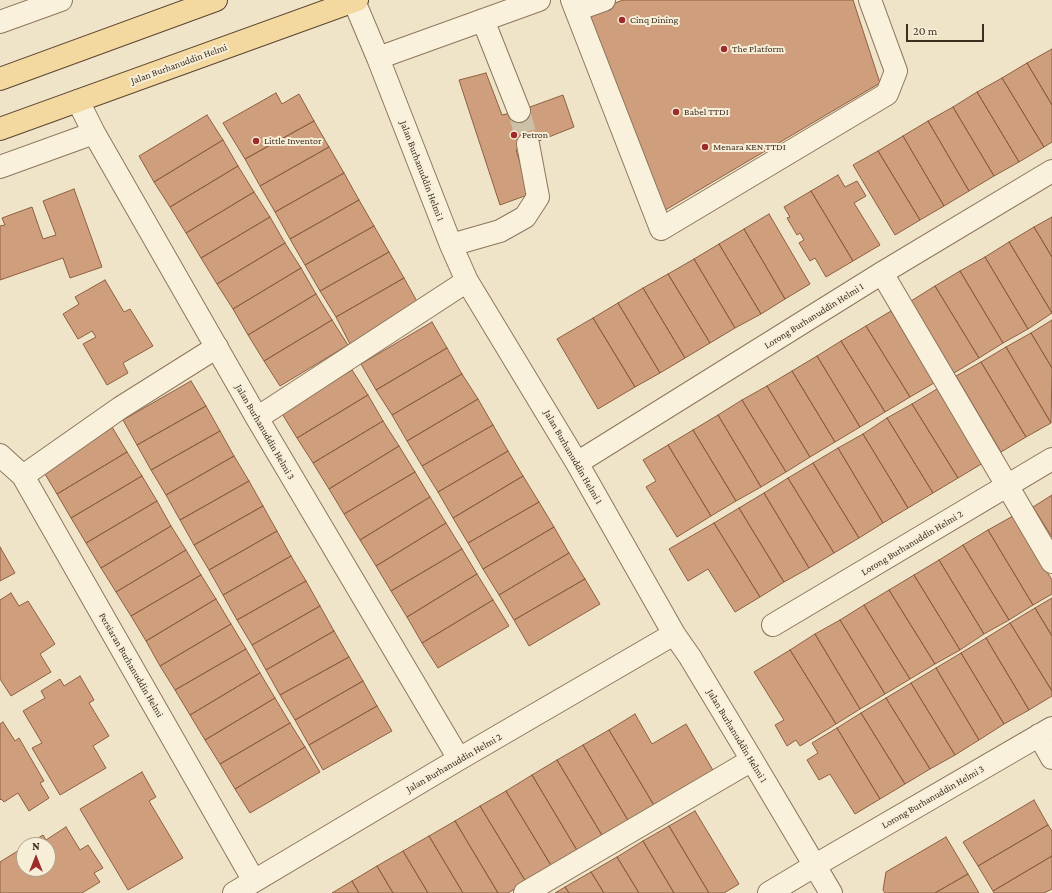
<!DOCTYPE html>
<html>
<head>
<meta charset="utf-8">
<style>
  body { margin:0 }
  #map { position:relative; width:1052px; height:893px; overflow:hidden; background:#f0e4c8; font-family:"Crimson Pro",serif }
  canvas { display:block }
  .north { position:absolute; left:16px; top:837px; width:40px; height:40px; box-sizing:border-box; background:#f7eed8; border:1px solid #ada18e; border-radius:50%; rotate:0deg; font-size:11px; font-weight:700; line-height:16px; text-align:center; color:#3d2e20 }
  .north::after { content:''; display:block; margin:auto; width:14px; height:18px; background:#9e2a2b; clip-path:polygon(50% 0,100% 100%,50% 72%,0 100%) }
  .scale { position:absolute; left:906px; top:24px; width:78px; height:18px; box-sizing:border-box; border:2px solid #3d2e20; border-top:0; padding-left:5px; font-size:12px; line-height:14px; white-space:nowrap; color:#3d2e20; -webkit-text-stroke:3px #f7eed8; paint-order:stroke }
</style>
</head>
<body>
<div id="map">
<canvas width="1052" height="893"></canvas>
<div class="north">N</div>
<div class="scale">20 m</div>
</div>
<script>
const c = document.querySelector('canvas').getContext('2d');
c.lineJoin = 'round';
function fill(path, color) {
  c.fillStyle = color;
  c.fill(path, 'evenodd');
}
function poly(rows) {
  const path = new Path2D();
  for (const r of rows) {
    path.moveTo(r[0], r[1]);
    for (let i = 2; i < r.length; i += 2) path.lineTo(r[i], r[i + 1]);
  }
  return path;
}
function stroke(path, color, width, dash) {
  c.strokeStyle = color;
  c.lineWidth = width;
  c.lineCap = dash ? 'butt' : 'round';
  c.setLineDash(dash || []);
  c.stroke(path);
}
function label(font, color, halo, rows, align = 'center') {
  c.font = font + ' "Crimson Pro",serif';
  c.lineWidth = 4;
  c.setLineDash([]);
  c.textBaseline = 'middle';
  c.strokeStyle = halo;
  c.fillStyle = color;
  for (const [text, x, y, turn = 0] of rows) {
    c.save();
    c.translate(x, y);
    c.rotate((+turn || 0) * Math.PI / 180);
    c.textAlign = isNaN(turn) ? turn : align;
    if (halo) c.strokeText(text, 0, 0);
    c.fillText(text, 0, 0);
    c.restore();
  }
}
const building = poly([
  [623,0,853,0,880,83,662,212,589,13,623,0],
  [1052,49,1052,105,1027,63,1052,49],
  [1027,63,1052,105,1052,142,1044,147,1002,78,1027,63],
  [486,73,502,115,519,111,563,95,574,127,516,150,530,194,500,205,459,80,486,73],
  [1002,78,1044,147,1019,162,977,92,1002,78],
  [977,92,1019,162,994,176,953,107,977,92],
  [276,93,282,104,299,94,314,121,245,159,223,123,276,93],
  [953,107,994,176,969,191,928,121,953,107],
  [207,115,223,140,154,182,139,156,207,115],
  [314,121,329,147,260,186,245,159,314,121],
  [928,121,969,191,944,206,903,136,928,121],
  [903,136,944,206,920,220,878,151,903,136],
  [223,140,238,166,170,207,154,182,223,140],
  [329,147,344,173,275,212,260,186,329,147],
  [878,151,920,220,895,235,853,165,878,151],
  [238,166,254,192,186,233,170,207,238,166],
  [344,173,359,200,290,239,275,212,344,173],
  [838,175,845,187,857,181,866,196,854,203,880,245,853,261,811,191,838,175],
  [74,189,102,267,70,278,63,258,0,280,0,226,5,225,2,218,32,207,43,239,56,235,43,201,74,189],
  [811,191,853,261,826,277,815,258,810,261,799,243,804,240,800,233,797,235,787,218,790,217,784,207,811,191],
  [254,192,270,217,201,258,186,233,254,192],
  [359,200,374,226,305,265,290,239,359,200],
  [769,214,810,284,785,299,744,229,769,214],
  [270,217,285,243,217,284,201,258,270,217],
  [1052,217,1052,257,1034,227,1052,217],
  [374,226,389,252,320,291,305,265,374,226],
  [1034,227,1052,257,1052,313,1009,242,1034,227],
  [744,229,785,299,761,314,719,244,744,229],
  [1009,242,1052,313,1028,329,985,257,1009,242],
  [285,243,301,268,233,309,217,284,285,243],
  [719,244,761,314,735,328,694,259,719,244],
  [389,252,404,278,336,317,320,291,389,252],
  [985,257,1028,329,1003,343,960,271,985,257],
  [694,259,735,328,710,343,668,274,694,259],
  [301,268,316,294,248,335,233,309,301,268],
  [960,271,1003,343,979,358,935,286,960,271],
  [668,274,710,343,685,358,643,288,668,274],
  [404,278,419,305,350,344,336,317,404,278],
  [105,280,124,312,130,309,153,346,123,363,128,373,107,385,83,344,96,337,92,331,78,339,63,314,79,304,75,297,105,280],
  [935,286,979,358,954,373,911,301,935,286],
  [643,288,685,358,660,373,618,303,643,288],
  [316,294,332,320,264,361,248,335,316,294],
  [618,303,660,373,635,387,593,318,618,303],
  [891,311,934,383,910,397,866,326,891,311],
  [593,318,635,387,598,409,557,339,593,318],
  [332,320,348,345,280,386,264,361,332,320],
  [1052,320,1052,368,1031,333,1052,320],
  [432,322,447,348,376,390,361,364,432,322],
  [866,326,910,397,885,412,841,341,866,326],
  [1031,333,1052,368,1051,423,1006,347,1031,333],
  [841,341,885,412,860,427,817,356,841,341],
  [1006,347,1051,423,1026,437,981,362,1006,347],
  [447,348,462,374,392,415,376,390,447,348],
  [817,356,860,427,835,442,792,371,817,356],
  [981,362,1026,437,1001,452,956,376,981,362],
  [352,370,368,395,297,438,281,412,352,370],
  [792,371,835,442,810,457,767,386,792,371],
  [462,374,478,399,407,441,392,415,462,374],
  [191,381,206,406,137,445,123,420,191,381],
  [767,386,810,457,786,472,742,400,767,386],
  [937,389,983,463,958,478,912,404,937,389],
  [368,395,383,421,313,463,297,438,368,395],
  [478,399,493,425,422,466,407,441,478,399],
  [742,400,786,472,761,487,718,415,742,400],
  [912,404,958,478,933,493,887,418,912,404],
  [206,406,220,431,151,470,137,445,206,406],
  [718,415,761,487,736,501,693,430,718,415],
  [887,418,933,493,908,508,863,434,887,418],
  [383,421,399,446,329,489,313,463,383,421],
  [493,425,508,451,438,492,422,466,493,425],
  [112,427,127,452,57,494,42,469,112,427],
  [693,430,736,501,711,516,668,445,693,430],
  [220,431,234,456,166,495,151,470,220,431],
  [863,434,908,508,883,523,838,448,863,434],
  [668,445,711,516,677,537,646,487,656,481,643,460,668,445],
  [399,446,415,472,344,514,329,489,399,446],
  [838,448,883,523,859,538,813,463,838,448],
  [508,451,523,476,453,518,438,492,508,451],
  [127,452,142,476,71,518,57,494,127,452],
  [234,456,249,481,180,520,166,495,234,456],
  [813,463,859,538,834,553,788,478,813,463],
  [415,472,430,497,360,540,344,514,415,472],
  [142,476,157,501,86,543,71,518,142,476],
  [523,476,539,502,468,543,453,518,523,476],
  [788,478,834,553,809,568,764,493,788,478],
  [249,481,263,506,194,545,180,520,249,481],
  [764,493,809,568,784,582,739,508,764,493],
  [1052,495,1052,537,1033,507,1052,495],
  [430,497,446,523,376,566,360,540,430,497],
  [157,501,171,526,101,568,86,543,157,501],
  [539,502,554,527,483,569,468,543,539,502],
  [263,506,277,531,209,570,194,545,263,506],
  [739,508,784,582,760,597,714,523,739,508],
  [1013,516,1052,580,1052,594,1033,605,988,530,1013,516],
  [446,523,462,549,391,591,376,566,446,523],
  [714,523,760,597,735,612,708,569,688,581,669,549,714,523],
  [171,526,186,550,116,592,101,568,171,526],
  [554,527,569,553,499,595,483,569,554,527],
  [988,530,1033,605,1009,620,963,545,988,530],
  [277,531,291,556,223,595,209,570,277,531],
  [963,545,1009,620,984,634,939,560,963,545],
  [0,547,15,573,0,581,0,547],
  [462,549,477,574,407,617,391,591,462,549],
  [186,550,201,575,131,616,116,592,186,550],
  [569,553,585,579,514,620,499,595,569,553],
  [291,556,306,581,237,620,223,595,291,556],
  [939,560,984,634,960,650,914,575,939,560],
  [477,574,493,600,422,643,407,617,477,574],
  [201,575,216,599,146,641,131,616,201,575],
  [914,575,960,650,935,664,889,590,914,575],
  [585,579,600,604,529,646,514,620,585,579],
  [306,581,320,606,252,645,237,620,306,581],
  [889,590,935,664,910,679,864,605,889,590],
  [11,593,19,606,28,601,55,644,40,654,51,672,11,696,0,679,0,600,11,593],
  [1052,598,1052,636,1035,608,1052,598],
  [216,599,231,624,160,666,146,641,216,599],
  [493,600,509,626,438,668,422,643,493,600],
  [864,605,910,679,885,694,840,620,864,605],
  [320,606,334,631,266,670,252,645,320,606],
  [1035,608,1052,636,1052,691,1010,623,1035,608],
  [840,620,885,694,860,709,815,634,840,620],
  [1010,623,1052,691,1052,696,1029,710,986,638,1010,623],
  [231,624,246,649,175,690,160,666,231,624],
  [334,631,349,657,280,695,266,670,334,631],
  [815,634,860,709,836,724,790,650,815,634],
  [986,638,1029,710,1004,724,961,653,986,638],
  [246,649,260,673,190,715,175,690,246,649],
  [790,650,836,724,800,746,796,740,787,746,775,725,784,720,754,672,790,650],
  [961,653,1004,724,979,740,936,668,961,653],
  [349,657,363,681,295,720,280,695,349,657],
  [936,668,979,740,955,755,911,683,936,668],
  [260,673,275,698,205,740,190,715,260,673],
  [80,676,94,700,89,703,109,736,93,746,106,768,60,795,32,748,42,743,23,711,45,698,41,691,60,679,64,686,80,676],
  [363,681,377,706,309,745,295,720,363,681],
  [911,683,955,755,930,769,886,698,911,683],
  [275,698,290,723,220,764,205,740,275,698],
  [886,698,930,769,905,784,861,713,886,698],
  [377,706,392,731,323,770,309,745,377,706],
  [861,713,905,784,880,799,837,728,861,713],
  [635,714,652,744,686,724,714,772,655,807,609,730,635,714],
  [3,722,15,741,19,738,44,781,40,783,49,798,29,811,18,793,4,802,1,799,0,800,0,724,3,722],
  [290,723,305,747,235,789,220,764,290,723],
  [837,728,880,799,855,814,830,774,819,780,807,760,818,753,812,743,837,728],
  [609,730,655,807,629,822,583,745,609,730],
  [583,745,629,822,603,837,557,760,583,745],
  [305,747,320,772,250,813,235,789,305,747],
  [557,760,603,837,578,852,532,775,557,760],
  [142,772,156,797,149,801,183,858,128,890,80,809,142,772],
  [532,775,578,852,552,867,506,791,532,775],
  [506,791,552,867,526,882,480,806,506,791],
  [1034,800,1048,825,978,866,963,842,1034,800],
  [480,806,526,882,508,893,498,893,455,821,480,806],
  [695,811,739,884,724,893,709,893,669,826,695,811],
  [455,821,498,893,463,893,429,836,455,821],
  [1048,825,1052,831,1052,856,993,891,978,866,1048,825],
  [669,826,709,893,674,893,643,841,669,826],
  [66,827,80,850,88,845,103,868,94,873,100,882,82,893,0,893,0,862,24,847,24,869,48,869,48,845,27,845,43,835,46,840,66,827],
  [429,836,463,893,428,893,403,851,429,836],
  [946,837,968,874,935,893,885,893,883,890,886,872,946,837],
  [643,841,674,893,639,893,617,857,643,841],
  [403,851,428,893,393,893,377,866,403,851],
  [1052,856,1052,889,1044,893,994,893,993,891,1052,856],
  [617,857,639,893,604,893,591,872,617,857],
  [377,866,393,893,359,893,352,881,377,866],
  [591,872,604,893,569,893,565,887,591,872],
  [968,874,979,893,935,893,968,874],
  [352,881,359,893,332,893,352,881],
  [565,887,569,893,555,893,565,887]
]);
fill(building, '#cf9f7d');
stroke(building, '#8d5f41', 1);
stroke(poly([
  [519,111,528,144]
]), '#ccc0a6', 22, [22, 11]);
const minor = poly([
  [572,0,661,229,887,94,896,71,870,0],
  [354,1,378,58,451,245,467,281,577,463,674,634,690,657,752,760,831,893],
  [576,10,604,0],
  [483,20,519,111],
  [0,22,61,0],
  [378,58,539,0],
  [78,101,94,133,257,418,459,759],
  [0,167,94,133],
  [451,245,500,231,525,217,538,197,528,144],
  [882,273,1052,562],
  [257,418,467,281],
  [0,455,23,476,254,881],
  [577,463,882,273,1052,171],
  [23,476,120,408,217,347],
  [773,625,1052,459],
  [1039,735,1052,758],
  [234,893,459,759,674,634],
  [525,893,752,760],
  [769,893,814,866,1052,728]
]);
const major = poly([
  [0,79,216,0],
  [0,129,357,0]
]);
stroke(minor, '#8d765c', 24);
stroke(major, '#5b4430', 24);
stroke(minor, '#faf1dc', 22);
stroke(major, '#f3d9a0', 22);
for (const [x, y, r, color] of [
  [622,20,4,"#9e2a2b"],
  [724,49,4,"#9e2a2b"],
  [676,112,4,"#9e2a2b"],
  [514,135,4,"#9e2a2b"],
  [256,141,4,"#9e2a2b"],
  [705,147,4,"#9e2a2b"]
]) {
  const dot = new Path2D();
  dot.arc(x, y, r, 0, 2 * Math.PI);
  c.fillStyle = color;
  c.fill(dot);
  stroke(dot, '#f7eed8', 1.5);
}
label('10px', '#3d2e20', '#f7eed8', [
  ["Cinq Dining",630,20],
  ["The Platform",732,49],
  ["Babel TTDI",684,112],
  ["Petron",522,135],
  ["Little Inventor",264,141],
  ["Menara KEN TTDI",713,147]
], 'left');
label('10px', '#3d2e20', '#f7eed8', [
  ["Jalan Burhanuddin Helmi",179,64,-20],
  ["Jalan Burhanuddin Helmi 1",422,171,69],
  ["Lorong Burhanuddin Helmi 1",814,316,-32],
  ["Jalan Burhanuddin Helmi 3",265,432,60],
  ["Jalan Burhanuddin Helmi 1",573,457,60],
  ["Lorong Burhanuddin Helmi 2",912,543,-31],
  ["Persiaran Burhanuddin Helmi",131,665,60],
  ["Jalan Burhanuddin Helmi 1",737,736,59],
  ["Jalan Burhanuddin Helmi 2",454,763,-30],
  ["Lorong Burhanuddin Helmi 3",933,797,-30]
]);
</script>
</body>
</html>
